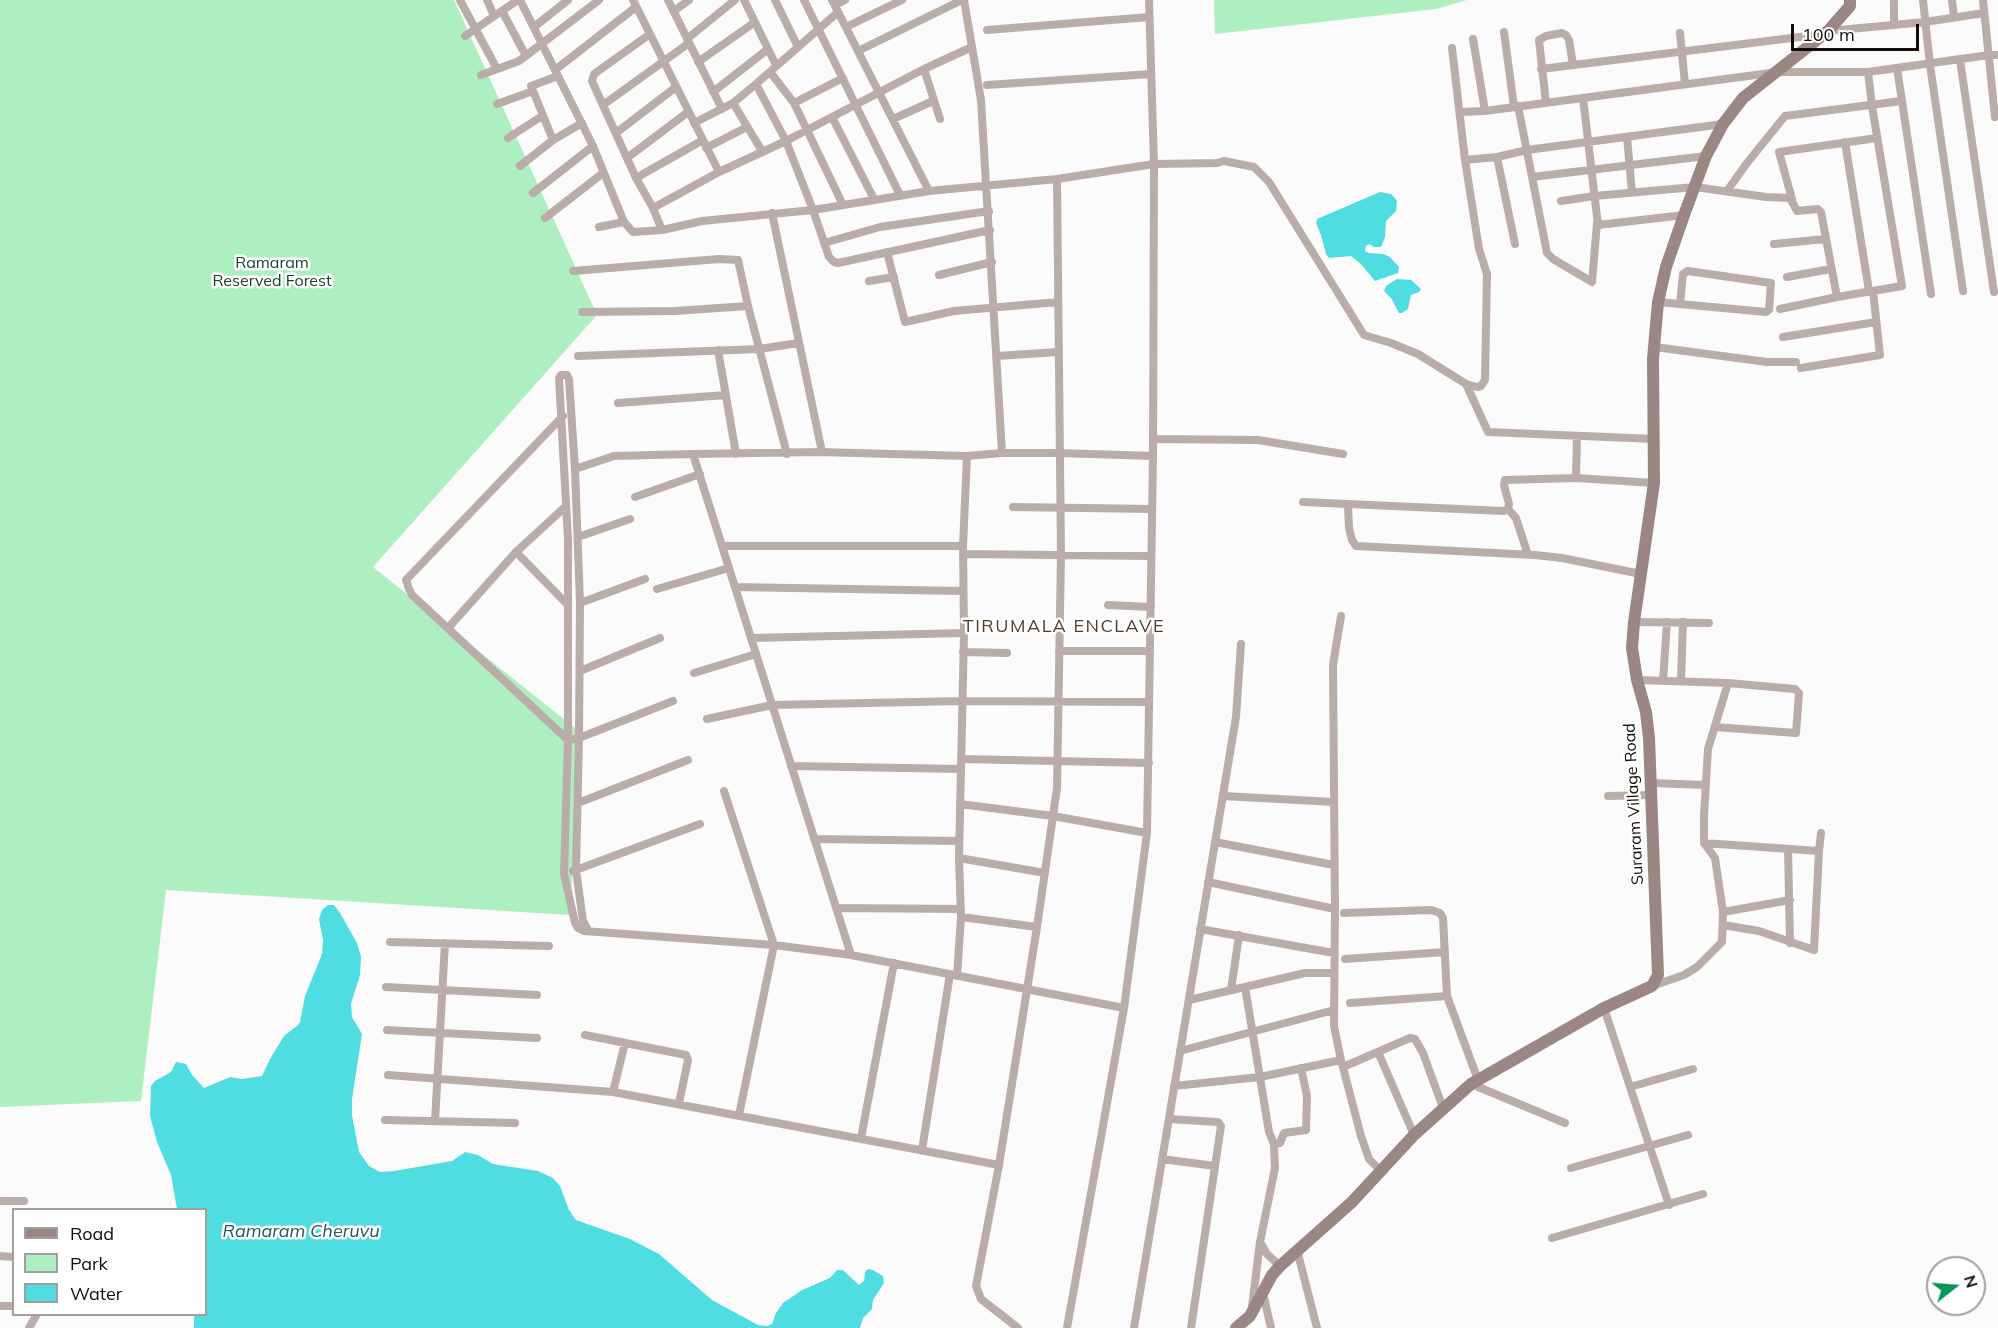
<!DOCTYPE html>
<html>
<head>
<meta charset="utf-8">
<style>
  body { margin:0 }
  #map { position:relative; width:1998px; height:1328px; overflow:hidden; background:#fbfbfb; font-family:Mulish,sans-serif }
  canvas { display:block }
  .legend { position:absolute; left:12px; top:1208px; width:195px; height:108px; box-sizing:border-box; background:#fff; border:2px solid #a19e9c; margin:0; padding:8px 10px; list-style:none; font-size:18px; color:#140d07 }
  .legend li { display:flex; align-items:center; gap:12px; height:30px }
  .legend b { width:30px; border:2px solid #a19e9c }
  .north { position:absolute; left:1926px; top:1256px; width:60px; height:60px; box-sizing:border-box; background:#fff; border:2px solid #a19e9c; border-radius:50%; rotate:73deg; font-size:16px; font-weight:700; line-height:24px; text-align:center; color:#140d07 }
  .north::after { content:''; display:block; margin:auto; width:21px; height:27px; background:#069657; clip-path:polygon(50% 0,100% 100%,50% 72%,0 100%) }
  .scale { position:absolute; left:1791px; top:24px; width:128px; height:27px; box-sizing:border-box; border:3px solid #140d07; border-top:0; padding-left:8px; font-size:18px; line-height:21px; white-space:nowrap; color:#140d07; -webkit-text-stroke:4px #fff; paint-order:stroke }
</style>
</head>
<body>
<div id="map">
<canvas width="1998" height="1328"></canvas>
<ul class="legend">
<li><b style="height:8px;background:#9a8682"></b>Road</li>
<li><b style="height:16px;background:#aeefc2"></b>Park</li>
<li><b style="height:16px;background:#50dde1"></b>Water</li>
</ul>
<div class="north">N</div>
<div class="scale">100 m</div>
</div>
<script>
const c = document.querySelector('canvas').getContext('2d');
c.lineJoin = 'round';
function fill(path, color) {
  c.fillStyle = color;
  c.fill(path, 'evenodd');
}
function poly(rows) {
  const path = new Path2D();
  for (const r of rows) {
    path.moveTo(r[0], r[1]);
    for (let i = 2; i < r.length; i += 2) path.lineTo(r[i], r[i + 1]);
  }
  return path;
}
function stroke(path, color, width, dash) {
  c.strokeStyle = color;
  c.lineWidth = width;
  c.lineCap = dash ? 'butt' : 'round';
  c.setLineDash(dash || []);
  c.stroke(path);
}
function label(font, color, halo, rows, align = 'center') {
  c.font = font + ' Mulish,sans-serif';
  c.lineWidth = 5;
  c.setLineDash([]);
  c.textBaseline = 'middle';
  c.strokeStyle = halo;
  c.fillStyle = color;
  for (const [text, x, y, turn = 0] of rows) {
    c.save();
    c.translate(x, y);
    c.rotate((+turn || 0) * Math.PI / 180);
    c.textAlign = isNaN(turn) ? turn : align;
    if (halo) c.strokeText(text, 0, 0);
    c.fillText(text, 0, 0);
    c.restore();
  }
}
fill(poly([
  [0,0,454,0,597,315,373,567,580,732,570,915,166,890,141,1101,0,1107],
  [1214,0,1467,0,1436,9,1215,34]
]), '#aeefc2');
fill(poly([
  [1380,192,1391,194,1394,197,1397,201,1396,211,1386,221,1385,237,1381,247,1374,247,1369,244,1366,246,1365,251,1369,253,1383,254,1390,257,1399,267,1398,273,1375,281,1361,264,1351,256,1329,258,1326,254,1321,235,1316,223,1317,219],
  [1397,279,1411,280,1421,289,1419,292,1411,295,1408,309,1402,313,1399,313,1391,298,1384,291,1386,286],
  [328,905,334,905,340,913,357,943,361,957,360,975,351,1004,352,1017,362,1034,352,1099,352,1115,359,1152,369,1166,380,1172,394,1171,452,1161,465,1152,478,1155,493,1164,538,1171,553,1178,560,1186,569,1210,576,1220,630,1239,659,1254,712,1300,758,1325,767,1326,772,1324,776,1313,783,1303,802,1290,830,1278,837,1270,843,1270,859,1285,864,1281,865,1272,868,1269,873,1270,883,1276,884,1283,873,1300,872,1309,863,1318,860,1328,194,1328,194,1315,206,1314,206,1210,177,1209,171,1175,157,1142,150,1116,151,1086,155,1081,171,1072,176,1062,186,1064,192,1075,204,1088,230,1077,242,1079,262,1076,270,1059,284,1036,298,1025,300,1022,305,996,322,954,323,940,319,919,322,910]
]), '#50dde1');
stroke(poly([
  [460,0,497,69],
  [487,0,494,16],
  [520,0,593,146,624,222],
  [633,0,719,172],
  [668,0,722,109],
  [744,0,776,65],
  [775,0,798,47],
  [804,0,900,195],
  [832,0,929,191],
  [964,0,981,100,1002,453],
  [1923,0,1930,65,1963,291],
  [1952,0,1954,17],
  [1983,0,1995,117],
  [1894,2,1894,25],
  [835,5,845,0],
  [502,11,526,56],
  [674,11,689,0],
  [838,12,756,84,786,141,813,210,829,257,834,262,838,263,990,230],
  [534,27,568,0],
  [846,27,902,0],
  [987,30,1149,17],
  [1828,31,1925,22,1984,13],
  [1504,32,1514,107],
  [1680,33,1685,84],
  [650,34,594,74,592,81,636,178,653,208],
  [465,36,518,0],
  [687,39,735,0],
  [1473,39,1485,111],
  [858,51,962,0],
  [1960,60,1994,292],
  [698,62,755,22],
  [1897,68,1931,294],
  [924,69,940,119],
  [1541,69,1824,34],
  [555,70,636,7],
  [770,72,794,103,843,205],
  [481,75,519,61,599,0],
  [987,85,1151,74],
  [713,92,768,49],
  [1583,98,1598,225,1684,215],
  [733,103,762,151],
  [794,103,843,78],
  [1546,103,1539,40,1546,36,1562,33,1566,35,1569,40,1573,65],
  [497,104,533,91],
  [603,105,689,43],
  [1518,106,1547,253,1553,259,1592,282,1597,223],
  [1460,112,1485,111,1778,72,1868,72,1989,55,1998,55],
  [832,117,874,199],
  [893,119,933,101],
  [694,123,733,103,756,84],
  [616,133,676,87],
  [1627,137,1632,192],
  [508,138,542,116],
  [553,140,531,86,558,76],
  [1845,142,1869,291],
  [706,148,747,127],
  [627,158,688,112],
  [1465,160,1497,157],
  [520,166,553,140,582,123],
  [1532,177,1706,156],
  [636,178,703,140],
  [1727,191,1747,163,1785,116,1901,101],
  [533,193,593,146],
  [1792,199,1779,152,1877,138],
  [1561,201,1594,196,1695,187,1766,197,1790,198,1797,211,1818,209,1821,212,1837,297],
  [772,213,822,452],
  [545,218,603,173],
  [599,227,624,222,633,232,662,230,653,208,719,172,786,141,924,69,972,47],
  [662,230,702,221,813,210,929,191,1057,179,1154,164,1217,163,1224,161,1254,167,1269,182,1364,335,1391,343,1418,354,1466,384,1477,387,1481,386,1485,380,1487,274,1479,249,1465,160,1452,48],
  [824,243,880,227,989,211],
  [1515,244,1497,157,1527,150,1723,124],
  [1774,244,1825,239],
  [887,252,905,322,954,311,1058,302],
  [573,271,719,259,738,260,748,306,787,454],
  [1688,271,1771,283,1769,310,1766,312,1680,304,1683,274,1688,271],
  [939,275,992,262],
  [1787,277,1831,269],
  [869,281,894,277],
  [1658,302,1680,304],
  [1780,309,1837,297,1902,286,1872,106,1868,72],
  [582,312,675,311,748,306],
  [1783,337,1876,322],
  [1655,347,1767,362,1796,362],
  [718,350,736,454],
  [578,356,759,349,799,343],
  [997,356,1058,352],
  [1801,368,1880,355,1873,291],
  [1466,384,1488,432,1654,439],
  [618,403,726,395],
  [563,416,406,580,409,589,412,595,568,740,579,738,673,701],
  [1153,439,1258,440,1343,454],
  [693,454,851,955],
  [575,469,614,456,693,454,818,452,967,456,1002,453,1059,453,1153,456],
  [1576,478,1577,436],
  [635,497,700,474],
  [1303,502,1504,511,1508,509,1509,504,1504,485,1505,480,1576,478,1654,483],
  [1348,504,1349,528,1352,540,1356,546,1535,555,1562,558,1641,574],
  [1013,507,1152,509],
  [1508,509,1516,518,1528,555],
  [578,537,630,519],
  [722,546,963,546],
  [516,552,568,605],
  [963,554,1151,556],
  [735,587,963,591],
  [657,589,729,568],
  [580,603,645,579],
  [1108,605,1151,607],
  [1341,616,1333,665,1335,909,1334,1026,1341,1060,1361,1136,1369,1159,1381,1171],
  [1634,622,1709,623],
  [448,628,516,552,565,507],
  [751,638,964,633],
  [1059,651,1150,651],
  [963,652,1007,653],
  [580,671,660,638],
  [694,673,756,654],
  [1637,680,1728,683,1795,689,1799,693,1796,733,1715,727],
  [1663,681,1667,622],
  [1681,681,1683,622],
  [707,719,772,705,962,701,1149,702],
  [961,759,1149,763],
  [791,766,961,769],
  [1651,783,1706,785],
  [724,791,774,945,739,1115],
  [1223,796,1334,802],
  [1608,796,1651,795],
  [578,803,688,760],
  [960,804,1053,816,1147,833],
  [814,839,959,841],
  [1215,842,1334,865],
  [1704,843,1819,851,1814,950,1759,931,1723,925],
  [1788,849,1790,943],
  [1819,851,1821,833],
  [959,858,1045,873],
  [573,871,700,824],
  [1208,882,1335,909],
  [836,908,961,909],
  [1723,912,1790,900],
  [1344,913,1431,910,1440,913,1443,918,1447,996,1478,1080],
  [961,917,1037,927],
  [1200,929,1334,953],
  [588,930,583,921,576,870,579,738,580,603,575,469,569,379,567,375,561,375,559,378,568,539,568,740,564,874,575,923,578,928,584,931,774,945,851,955,1124,1008],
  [390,942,549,946],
  [1345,959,1445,952],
  [957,976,961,917,959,858,964,633,963,546,967,456],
  [1652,986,1684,975,1697,967,1722,942,1723,912,1715,858,1704,843,1704,816,1708,749,1728,683],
  [386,987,537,995],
  [1245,987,1269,1132,1274,1144,1275,1168,1260,1242,1252,1307],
  [1231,990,1239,935],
  [1189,1000,1305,973,1334,973],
  [1350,1003,1447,996],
  [1604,1008,1669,1205],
  [387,1030,537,1038],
  [585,1035,686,1055,688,1060,679,1103],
  [1180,1051,1334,1010],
  [1378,1052,1414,1135],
  [1343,1067,1410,1038,1415,1039,1423,1053,1443,1108],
  [388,1075,613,1092,999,1165],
  [1471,1084,1565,1123],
  [1174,1086,1260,1077,1341,1060],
  [1630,1087,1693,1069],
  [613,1092,625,1043],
  [1169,1119,1218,1122,1221,1126,1191,1328],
  [385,1120,515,1123],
  [435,1121,445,943],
  [861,1138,894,963],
  [1274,1144,1280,1143,1284,1133,1306,1130,1307,1096,1301,1068],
  [922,1150,950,974],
  [1162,1159,1215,1166],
  [1571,1168,1688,1135],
  [0,1201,24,1201],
  [1552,1238,1703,1194],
  [1260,1242,1267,1254,1280,1266],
  [1297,1250,1317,1328],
  [0,1256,14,1257],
  [1263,1293,1271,1328],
  [0,1306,14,1306],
  [29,1328,37,1314],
  [1018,1328,981,1299,976,1286,999,1165,1037,927,1057,788,1061,555,1057,179],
  [1067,1328,1124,1008,1147,833,1153,456,1154,164,1149,0],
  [1134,1328,1236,717,1241,644]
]), '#baaca9', 8);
stroke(poly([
  [1236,1328,1250,1316,1272,1275,1280,1266,1352,1202,1414,1135,1471,1084,1604,1008,1652,986,1658,975,1649,738,1646,712,1637,680,1632,648,1634,622,1654,483,1653,359,1658,302,1666,267,1684,215,1706,156,1723,124,1743,98,1828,31,1850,6,1850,0]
]), '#9a8682', 12);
label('16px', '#1b4029', '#fff', [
  ["Ramaram",272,263],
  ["Reserved Forest",272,281]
]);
label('16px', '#140d07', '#fff', [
  ["Suraram Village Road",1634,804,-93]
]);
c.letterSpacing = '1.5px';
label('18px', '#4f3d2d', '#fff', [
  ["TIRUMALA ENCLAVE",1064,627]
]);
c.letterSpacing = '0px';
label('italic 18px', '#205a5c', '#fff', [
  ["Ramaram Cheruvu",301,1232]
]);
</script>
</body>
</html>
